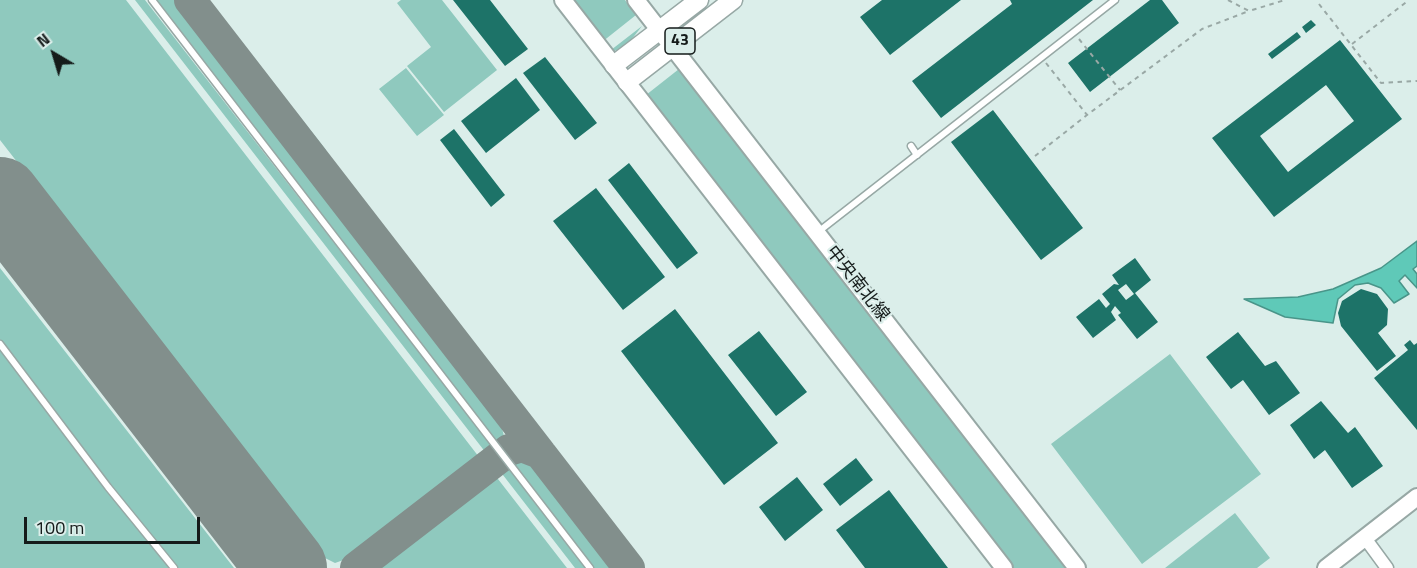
<!DOCTYPE html>
<html>
<head>
<meta charset="utf-8">
<style>
  body { margin:0 }
  #map { position:relative; width:1417px; height:568px; overflow:hidden; background:#dbeeea; font-family:"Titillium Web",sans-serif }
  canvas { display:block }
  .north { position:absolute; left:24px; top:24px; width:60px; height:60px; -webkit-text-stroke:4px #dbeeea; paint-order:stroke; rotate:322deg; font-size:16px; font-weight:700; line-height:24px; text-align:center; color:#151b1a }
  .north::after { content:''; display:block; margin:auto; width:21px; height:27px; background:#151b1a; clip-path:polygon(50% 0,100% 100%,50% 72%,0 100%) }
  .scale { position:absolute; left:24px; top:517px; width:176px; height:27px; box-sizing:border-box; border:3px solid #151b1a; border-top:0; padding-left:8px; font-size:18px; line-height:21px; white-space:nowrap; color:#151b1a; -webkit-text-stroke:4px #dbeeea; paint-order:stroke }
</style>
</head>
<body>
<div id="map">
<canvas width="1417" height="568"></canvas>
<div class="north">N</div>
<div class="scale">100 m</div>
</div>
<script>
const c = document.querySelector('canvas').getContext('2d');
c.lineJoin = 'round';
function fill(path, color) {
  c.fillStyle = color;
  c.fill(path, 'evenodd');
}
function poly(rows) {
  const path = new Path2D();
  for (const r of rows) {
    path.moveTo(r[0], r[1]);
    for (let i = 2; i < r.length; i += 2) path.lineTo(r[i], r[i + 1]);
  }
  return path;
}
function stroke(path, color, width, dash) {
  c.strokeStyle = color;
  c.lineWidth = width;
  c.lineCap = dash ? 'butt' : 'round';
  c.setLineDash(dash || []);
  c.stroke(path);
}
function label(font, color, halo, rows, align = 'center') {
  c.font = font + ' "Titillium Web","Noto Sans JP",sans-serif';
  c.lineWidth = 4.5;
  c.setLineDash([]);
  c.textBaseline = 'middle';
  c.strokeStyle = halo;
  c.fillStyle = color;
  for (const [text, x, y, turn = 0] of rows) {
    c.save();
    c.translate(x, y);
    c.rotate((+turn || 0) * Math.PI / 180);
    c.textAlign = isNaN(turn) ? turn : align;
    if (halo) c.strokeText(text, 0, 0);
    c.fillText(text, 0, 0);
    c.restore();
  }
}
fill(poly([
  [0,0,126,0,479,457,352,557,335,563,325,558,0,140],
  [135,0,145,0,493,447,486,453],
  [153,0,175,0,500,421,504,436,498,444],
  [194,0,207,0,215,9,207,15],
  [401,0,442,0,497,70,444,112,407,66,431,47,397,3],
  [570,0,625,0,636,15,602,42],
  [642,26,628,44,618,51,611,50],
  [258,64,287,104,279,110,250,70],
  [406,68,444,115,417,136,379,89],
  [679,69,1065,568,1012,568,646,95],
  [296,112,326,150,317,157,287,119],
  [332,159,361,198,353,204,324,165],
  [368,206,397,244,389,251,360,212],
  [405,254,430,286,422,292,398,260],
  [0,268,234,568,0,568],
  [1170,354,1261,474,1142,564,1051,444],
  [519,453,530,458,615,568,592,568,507,458],
  [503,461,586,568,575,568,496,466],
  [491,470,567,568,366,568],
  [1235,513,1270,558,1257,568,1165,568]
]), '#8fc9be');
const water = poly([
  [1417,241,1417,266,1413,269,1417,274,1417,288,1405,275,1399,281,1409,294,1394,303,1381,288,1368,283,1355,285,1338,299,1333,323,1285,317,1244,299,1298,297,1333,289,1381,268,1417,241]
]);
fill(water, '#5fc9b8');
stroke(water, '#499589', 1.5);
stroke(poly([
  [190,0,629,568],
  [356,568,509,450,522,446,540,453]
]), '#828f8c', 32);
stroke(poly([
  [0,197,287,568]
]), '#828f8c', 80);
fill(poly([
  [453,0,490,0,528,49,505,66],
  [882,0,961,0,890,55,860,17],
  [1010,0,1093,0,941,118,912,81,1012,4],
  [1150,0,1162,0,1179,23,1090,92,1068,63],
  [1311,20,1316,25,1306,33,1302,27],
  [1297,32,1301,37,1272,59,1268,54],
  [1340,40,1402,119,1274,217,1212,138],
  [1326,85,1354,121,1288,172,1260,136],
  [545,57,597,123,575,140,523,73],
  [516,78,540,110,486,153,461,121],
  [993,110,1083,228,1041,260,951,142],
  [454,129,505,195,491,207,440,140],
  [629,163,698,253,677,269,608,180],
  [596,188,665,277,623,310,553,221],
  [1135,258,1151,280,1135,293,1158,322,1137,339,1118,315,1121,313,1115,306,1111,312,1116,320,1093,338,1076,317,1099,299,1106,308,1110,304,1102,294,1114,284,1119,285,1112,275],
  [1126,284,1134,294,1126,300,1118,290],
  [1361,289,1377,294,1388,309,1387,325,1378,333,1396,356,1377,371,1341,326,1338,313,1342,301],
  [675,309,778,443,724,485,621,351],
  [759,331,807,392,776,416,728,355],
  [1238,332,1265,366,1276,361,1300,393,1269,415,1243,380,1231,389,1206,357],
  [1410,340,1414,345,1417,343,1417,430,1374,378,1408,350,1404,345],
  [1321,401,1348,433,1355,427,1383,466,1352,488,1325,450,1314,459,1290,425],
  [856,458,873,480,840,506,823,484],
  [797,477,823,510,785,541,759,507],
  [889,490,948,568,865,568,836,530]
]), '#1d7368');
const lane = poly([
  [152,0,590,568],
  [911,146,917,155],
  [818,232,1115,0],
  [0,344,108,487,174,568]
]);
const street = poly([
  [1365,538,1387,568]
]);
const secondary = poly([
  [563,0,1004,568],
  [636,0,1077,568],
  [1326,568,1417,497]
]);
const primary = poly([
  [614,65,699,0],
  [627,82,733,0]
]);
stroke(lane, '#97a8a5', 9);
stroke(street, '#97a8a5', 15);
stroke(secondary, '#97a8a5', 20);
stroke(primary, '#97a8a5', 21);
stroke(poly([
  [1228,0,1249,11,1285,0],
  [1319,4,1381,83,1417,81],
  [1079,39,1120,90],
  [1352,44,1409,0],
  [1046,63,1087,115,1202,29,1249,11],
  [1035,156,1087,115]
]), '#99a8a5', 2, [4.5, 4.5]);
stroke(lane, '#fff', 6);
stroke(street, '#fff', 12);
stroke(secondary, '#fff', 16);
stroke(primary, '#fff', 18);
for (const [x, y, w] of [
  [680,41,30]
]) {
  const box = new Path2D();
  box.roundRect(x - w / 2, y - 13, w, 26, 4.5);
  c.fillStyle = '#dbeeea';
  c.fill(box);
  stroke(box, '#151b1a', 1.5);
}
label('bold 16px', '#151b1a', null, [
  ["43",680,41]
]);
label('18px', '#151b1a', '#dbeeea', [
  ["中央南北線",857,284,52]
]);
</script>
</body>
</html>
